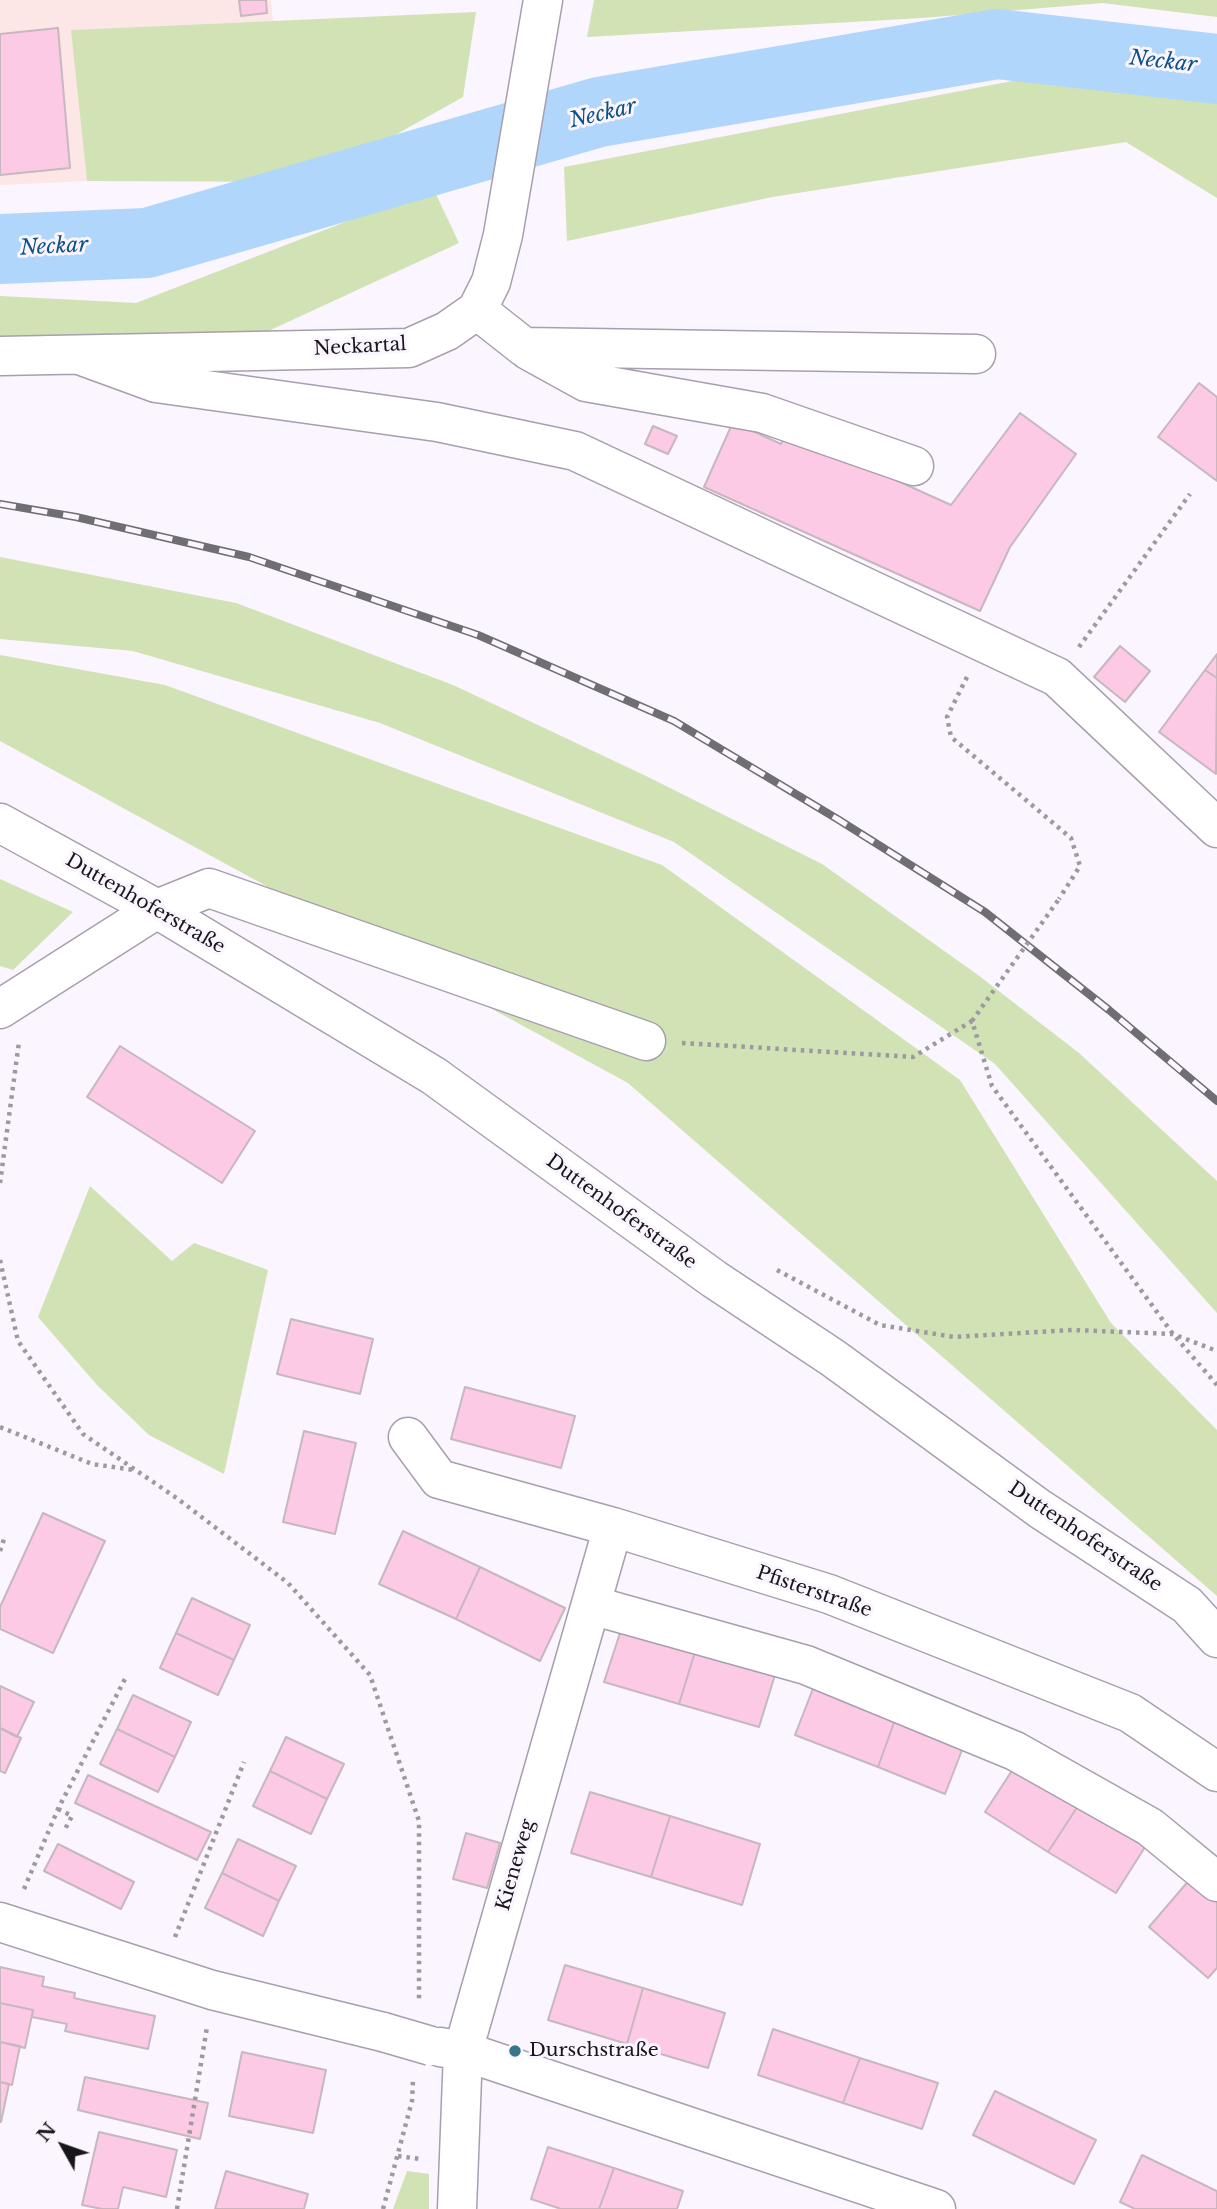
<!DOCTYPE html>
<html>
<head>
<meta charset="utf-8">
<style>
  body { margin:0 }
  #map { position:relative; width:1217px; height:2209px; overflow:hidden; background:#faf5fe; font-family:"Libre Baskerville",serif }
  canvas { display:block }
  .north { position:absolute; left:28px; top:2111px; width:70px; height:70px; -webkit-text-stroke:5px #faf5fe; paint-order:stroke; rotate:310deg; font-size:19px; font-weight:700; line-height:28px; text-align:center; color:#19161b }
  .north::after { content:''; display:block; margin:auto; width:24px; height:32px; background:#19161b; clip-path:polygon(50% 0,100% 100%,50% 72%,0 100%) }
</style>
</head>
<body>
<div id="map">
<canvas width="1217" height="2209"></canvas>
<div class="north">N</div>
</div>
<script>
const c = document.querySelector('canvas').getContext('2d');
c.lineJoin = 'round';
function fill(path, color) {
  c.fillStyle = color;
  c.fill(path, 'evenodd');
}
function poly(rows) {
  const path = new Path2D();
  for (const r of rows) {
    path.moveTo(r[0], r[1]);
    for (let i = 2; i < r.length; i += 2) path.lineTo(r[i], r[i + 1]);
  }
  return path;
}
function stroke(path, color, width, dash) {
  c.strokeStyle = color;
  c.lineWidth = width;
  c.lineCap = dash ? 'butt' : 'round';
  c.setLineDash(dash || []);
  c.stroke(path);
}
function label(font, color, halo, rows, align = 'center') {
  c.font = font + ' "Libre Baskerville",serif';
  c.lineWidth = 6;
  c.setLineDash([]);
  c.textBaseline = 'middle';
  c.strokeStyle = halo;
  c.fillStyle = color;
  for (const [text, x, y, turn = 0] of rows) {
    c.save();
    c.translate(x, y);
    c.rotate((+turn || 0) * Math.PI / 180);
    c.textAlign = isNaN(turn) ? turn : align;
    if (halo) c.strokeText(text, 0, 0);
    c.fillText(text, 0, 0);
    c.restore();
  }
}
fill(poly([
  [0,0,271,0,273,21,72,30,87,181,0,185]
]), '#fde7e6');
fill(poly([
  [594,0,1217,0,1217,17,1103,3,922,18,587,37],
  [476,12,463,97,311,182,87,181,71,30],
  [1028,78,1217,99,1217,198,1126,142,772,197,567,241,564,167],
  [433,188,459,243,251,339,0,336,0,296,136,303],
  [0,557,236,603,453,685,644,775,822,864,978,975,1079,1053,1217,1181,1217,1313,995,1064,674,842,380,723,133,651,0,639],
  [0,655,165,685,662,865,960,1080,1111,1323,1217,1430,1217,1596,628,1083,0,741],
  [0,879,73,912,13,970,0,966],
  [90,1186,172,1261,194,1243,268,1270,224,1474,149,1435,97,1385,38,1317],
  [407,2171,429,2174,429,2209,393,2209]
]), '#d1e2b5');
stroke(poly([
  [0,249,147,243,599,112,997,44,1217,69]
]), '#b1d6fc', 70);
const building = poly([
  [239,0,266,0,267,13,241,16,239,0],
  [58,28,70,168,0,175,0,34,58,28],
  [1199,383,1217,397,1217,481,1158,437,1199,383],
  [1020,413,1076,454,1010,547,980,611,704,487,733,422,781,444,787,431,951,505,1020,413],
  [653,426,677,436,668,454,645,444,653,426],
  [1120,646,1150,671,1125,702,1094,677,1120,646],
  [1217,654,1217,678,1205,670,1217,654],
  [1205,670,1217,678,1216,774,1159,732,1205,670],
  [120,1046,255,1131,222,1183,87,1097,120,1046],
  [291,1319,373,1339,360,1394,277,1374,291,1319],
  [465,1387,575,1416,561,1468,451,1439,465,1387],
  [304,1431,356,1443,335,1534,283,1522,304,1431],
  [43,1513,105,1541,53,1653,0,1629,0,1607,43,1513],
  [403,1531,480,1567,456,1619,379,1584,403,1531],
  [480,1567,565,1608,540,1661,456,1619,480,1567],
  [192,1598,250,1625,234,1660,176,1633,192,1598],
  [621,1630,695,1652,679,1704,604,1682,621,1630],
  [176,1633,234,1660,218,1695,160,1668,176,1633],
  [695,1652,775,1675,759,1727,679,1704,695,1652],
  [0,1686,34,1702,17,1737,0,1728,0,1686],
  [814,1686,896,1717,878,1767,795,1735,814,1686],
  [133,1695,191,1722,175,1757,117,1729,133,1695],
  [896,1717,964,1745,945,1794,878,1767,896,1717],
  [0,1728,21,1738,5,1773,0,1771,0,1728],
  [117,1729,175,1757,158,1792,100,1764,117,1729],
  [286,1737,344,1764,327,1799,270,1771,286,1737],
  [1015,1766,1078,1806,1048,1852,985,1812,1015,1766],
  [270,1771,327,1799,311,1834,253,1806,270,1771],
  [88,1775,211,1832,197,1860,75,1803,88,1775],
  [590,1792,670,1816,651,1877,571,1853,590,1792],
  [1078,1806,1145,1847,1116,1893,1048,1852,1078,1806],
  [670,1816,760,1844,742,1905,651,1877,670,1816],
  [466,1833,500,1843,487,1888,453,1879,466,1833],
  [238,1839,296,1866,279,1901,222,1873,238,1839],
  [58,1844,134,1882,121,1909,44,1871,58,1844],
  [222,1873,279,1901,263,1936,205,1908,222,1873],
  [1191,1878,1217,1901,1217,1968,1208,1978,1149,1927,1191,1878],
  [565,1965,643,1988,627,2044,548,2020,565,1965],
  [0,1967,44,1977,42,1986,75,1993,74,1998,155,2016,148,2049,65,2031,67,2024,32,2017,33,2010,0,2003,0,1967],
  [643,1988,725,2013,708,2068,627,2044,643,1988],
  [0,2003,33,2010,25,2048,0,2042,0,2003],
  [773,2029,860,2058,843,2103,758,2075,773,2029],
  [0,2042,20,2046,12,2085,0,2082,0,2042],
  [242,2052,326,2070,313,2133,229,2116,242,2052],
  [860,2058,938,2083,922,2129,843,2103,860,2058],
  [85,2077,208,2103,200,2139,78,2110,85,2077],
  [0,2082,9,2084,1,2122,0,2122,0,2082],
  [995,2091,1096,2140,1074,2184,973,2135,995,2091],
  [99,2132,177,2150,166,2197,123,2187,118,2209,102,2209,82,2205,99,2132],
  [548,2147,614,2168,599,2209,561,2209,531,2199,548,2147],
  [1142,2155,1217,2191,1217,2209,1135,2209,1120,2202,1142,2155],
  [614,2168,683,2191,677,2209,599,2209,614,2168],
  [226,2171,308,2194,304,2209,215,2209,226,2171]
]);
fill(building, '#fccae5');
stroke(building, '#c7b7bf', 2);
const minor = poly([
  [477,310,524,347,976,354],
  [528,350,586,382,762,413,914,466],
  [0,356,409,348,447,331,477,310,491,282,503,235,543,0],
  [82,356,156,383,437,422,575,451,1057,677,1217,828],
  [0,823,157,909,434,1076,714,1279,833,1358,1040,1509,1187,1605,1217,1638],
  [0,1009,157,909,209,888,646,1041],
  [408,1437,439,1479,613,1527,829,1594,1130,1713,1217,1772],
  [591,1605,806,1665,1015,1751,1150,1827,1217,1882],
  [0,1922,212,1990,383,2032],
  [440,2047,463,2051,936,2209],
  [457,2209,463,2051,613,1527]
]);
stroke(minor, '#a79fad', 41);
stroke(poly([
  [1079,647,1190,494],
  [967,677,947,717,951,737,1071,838,1080,866,1059,899],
  [682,1043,913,1057,972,1021,992,1086,1173,1334,1217,1385],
  [0,1183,19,1042],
  [0,1260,18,1341,83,1434,178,1499,288,1583,370,1675,419,1821,419,2002],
  [777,1270,880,1325,954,1337,1073,1330,1173,1334,1217,1351],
  [0,1427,92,1464,134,1470],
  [0,1551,4,1539],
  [58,1809,72,1816,64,1831],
  [24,1889,58,1809,127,1675],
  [175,1937,244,1762],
  [398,2156,420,2159],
  [177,2209,207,2027],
  [383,2209,412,2101,413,2081]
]), '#9d99a0', 4.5, [3.5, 5]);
stroke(minor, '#fff', 38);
const rail = poly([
  [0,504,76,517,249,557,478,635,674,721,839,820,985,912,1109,1010,1217,1101]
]);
stroke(rail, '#706d73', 8);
stroke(rail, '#faf5fe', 5, [16]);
const minorBridge = poly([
  [383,2032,431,2046]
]);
stroke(minorBridge, '#a79fad', 41, []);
stroke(poly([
  [972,1021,1059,899]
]), '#9d99a0', 4.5, [3.5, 5]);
stroke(minorBridge, '#fff', 38);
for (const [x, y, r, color] of [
  [515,2051,7,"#36778a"]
]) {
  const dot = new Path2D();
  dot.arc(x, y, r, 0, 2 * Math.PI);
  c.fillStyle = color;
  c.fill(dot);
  stroke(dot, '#faf5fe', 2.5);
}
label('19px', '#19161b', '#faf5fe', [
  ["Neckartal",360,347,-3],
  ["Duttenhoferstraße",145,904,30],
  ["Duttenhoferstraße",621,1212,36],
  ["Duttenhoferstraße",1085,1537,34],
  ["Pfisterstraße",814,1592,19],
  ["Kieneweg",516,1865,-74]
]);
label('19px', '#19161b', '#faf5fe', [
  ["Durschstraße",529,2051]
], 'left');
label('italic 21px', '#0d518a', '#faf5fe', [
  ["Neckar",1163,62,6],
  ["Neckar",603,114,-13],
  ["Neckar",54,247,-3]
]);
</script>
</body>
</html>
